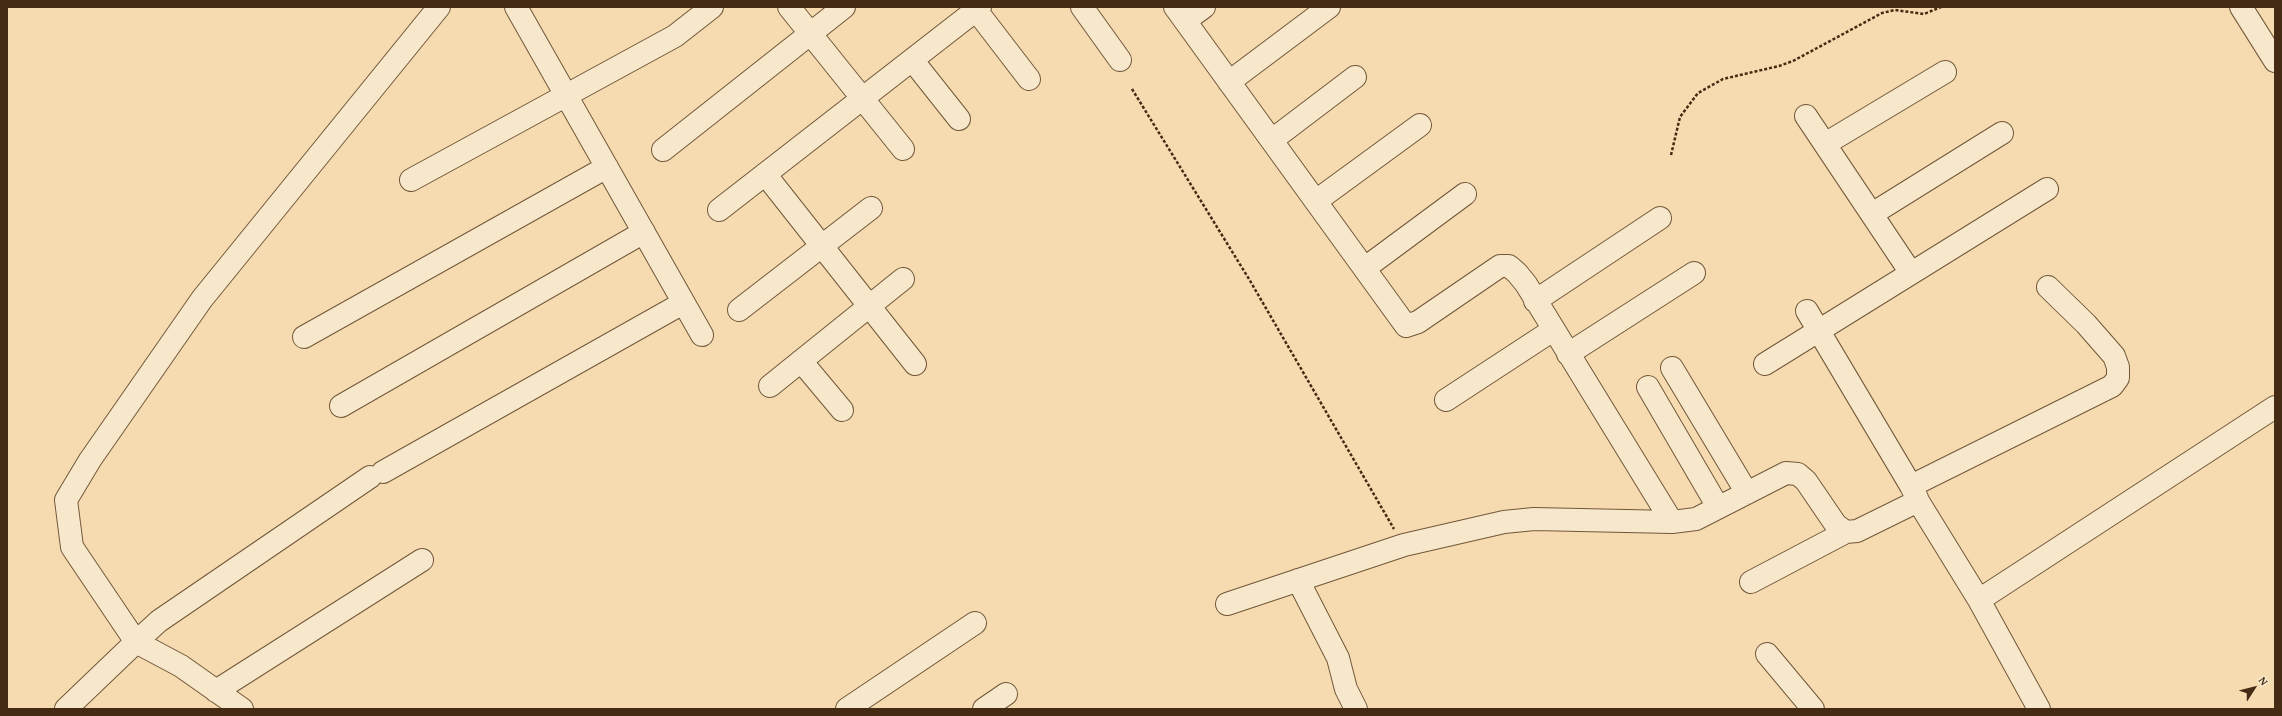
<!DOCTYPE html>
<html>
<head>
<meta charset="utf-8">
<style>
  body { margin:0 }
  #map { position:relative; width:2282px; height:716px; overflow:hidden; background:#f5dbaf; font-family:"Gentium Book Plus",serif }
  canvas { display:block }
  .frame { position:absolute; inset:0; border:8px solid #452b13; pointer-events:none }
  .north { position:absolute; left:2234px; top:668px; width:40px; height:40px; -webkit-text-stroke:3px #f8e8cb; paint-order:stroke; rotate:54deg; font-size:11px; font-weight:700; line-height:16px; text-align:center; color:#452b13 }
  .north::after { content:''; display:block; margin:auto; width:14px; height:18px; background:#452b13; clip-path:polygon(50% 0,100% 100%,50% 72%,0 100%) }
</style>
</head>
<body>
<div id="map">
<canvas width="2282" height="716"></canvas>
<div class="frame"></div>
<div class="north">N</div>
</div>
<script>
const c = document.querySelector('canvas').getContext('2d');
c.lineJoin = 'round';
function poly(rows) {
  const path = new Path2D();
  for (const r of rows) {
    path.moveTo(r[0], r[1]);
    for (let i = 2; i < r.length; i += 2) path.lineTo(r[i], r[i + 1]);
  }
  return path;
}
function stroke(path, color, width, dash) {
  c.strokeStyle = color;
  c.lineWidth = width;
  c.lineCap = dash ? 'butt' : 'round';
  c.setLineDash(dash || []);
  c.stroke(path);
}
const minor = poly([
  [516,7,702,335],
  [789,7,903,149],
  [1082,7,1120,60],
  [1175,7,1406,326,1418,322,1500,266,1509,266,1517,273,1526,284,1672,522],
  [2241,7,2275,61],
  [976,10,1029,79],
  [1185,21,1204,7],
  [913,61,959,119],
  [1229,82,1329,7],
  [1806,116,1911,273],
  [1272,140,1355,77],
  [1825,144,1945,72],
  [663,150,844,7],
  [765,174,915,364],
  [411,180,675,36,712,7],
  [1316,201,1420,125],
  [719,210,980,7],
  [1872,214,2002,133],
  [1365,268,1465,194],
  [1535,301,1660,218],
  [739,310,871,208],
  [1807,311,1911,486,1917,498],
  [304,337,607,167],
  [1568,354,1694,273],
  [801,361,842,410],
  [1765,364,2047,189],
  [1672,368,1747,493],
  [770,386,903,279],
  [1648,387,1718,507],
  [1446,400,1553,330],
  [341,406,644,232],
  [383,472,683,303],
  [1911,486,2112,386,2118,378,2118,367,2114,356,2086,324,2048,287],
  [1298,580,1338,658,1346,689,1356,709],
  [1751,582,1846,532],
  [1227,604,1404,545,1504,522,1534,519,1672,522,1696,519,1786,473,1798,474,1806,481,1836,525,1846,532,1857,531,1918,501,1979,600],
  [1767,654,1813,709],
  [216,691,422,560],
  [66,709,136,642,72,547,66,500,90,460,202,299,439,7],
  [242,709,181,666,136,642,159,621,370,477],
  [847,709,975,623],
  [984,709,1006,694],
  [2039,709,1979,600,2275,407]
]);
stroke(minor, '#71573a', 24);
stroke(poly([
  [1132,89,1249,279,1394,529],
  [1671,155,1680,117,1698,93,1723,79,1779,66,1793,61,1882,13,1895,10,1924,14,1941,7]
]), '#452b13', 2.5, [3, 2]);
stroke(minor, '#f8e8cb', 22);
</script>
</body>
</html>
